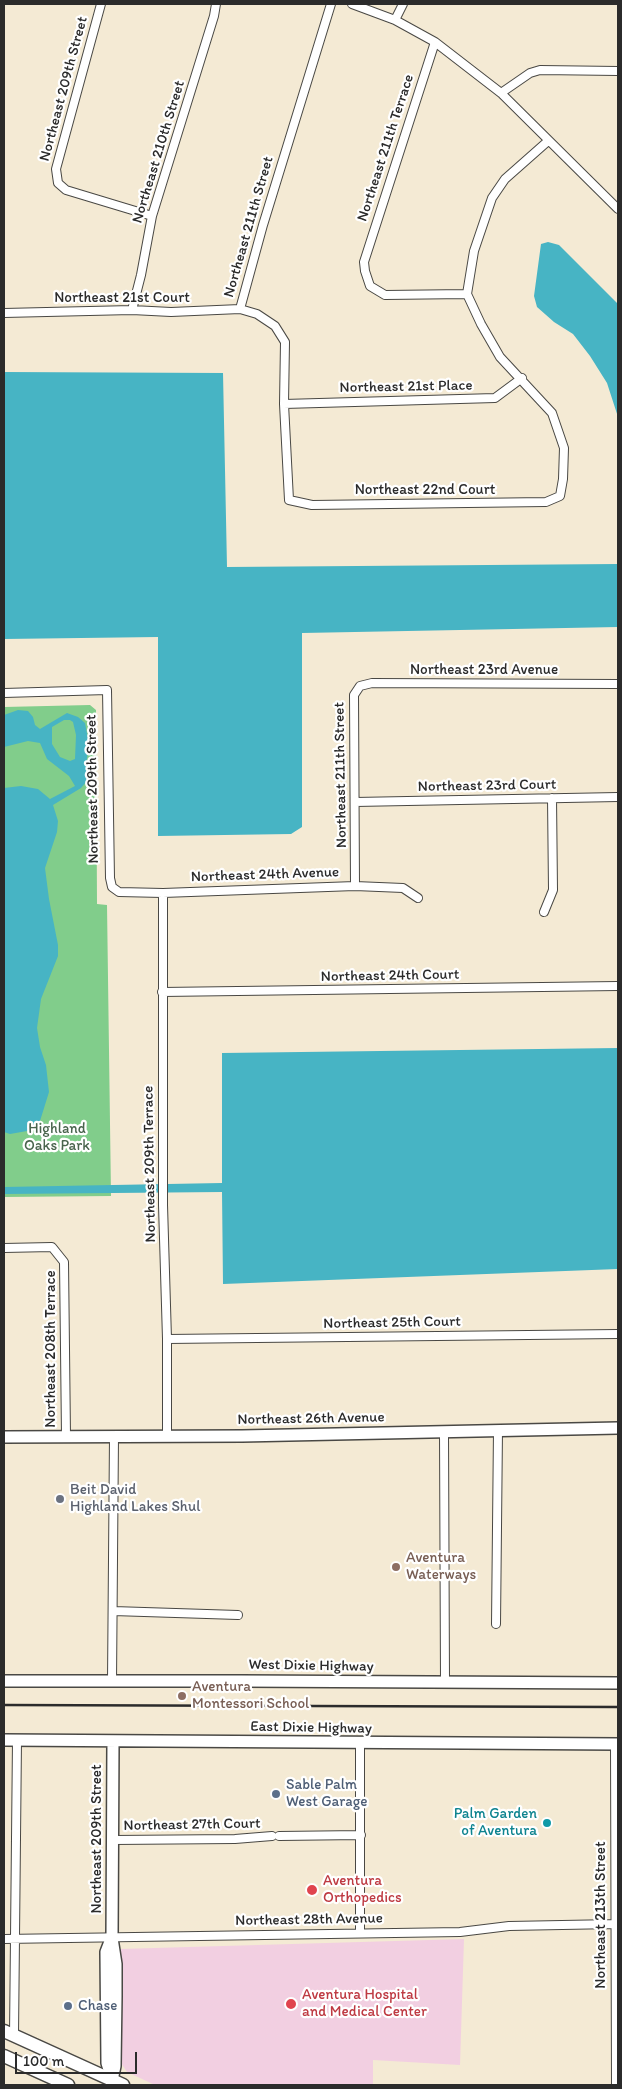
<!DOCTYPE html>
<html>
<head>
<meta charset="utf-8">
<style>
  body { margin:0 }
  #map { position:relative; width:622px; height:2089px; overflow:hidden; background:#f4ead4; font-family:Itim,sans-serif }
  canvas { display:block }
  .frame { position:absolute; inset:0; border:5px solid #2b2b2b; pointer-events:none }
  .scale { position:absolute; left:15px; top:2052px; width:122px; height:22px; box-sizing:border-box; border:2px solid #2b2b2b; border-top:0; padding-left:6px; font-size:15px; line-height:18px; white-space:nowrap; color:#2b2b2b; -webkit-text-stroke:4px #fff; paint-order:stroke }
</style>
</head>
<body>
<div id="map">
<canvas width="622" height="2089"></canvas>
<div class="frame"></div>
<div class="scale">100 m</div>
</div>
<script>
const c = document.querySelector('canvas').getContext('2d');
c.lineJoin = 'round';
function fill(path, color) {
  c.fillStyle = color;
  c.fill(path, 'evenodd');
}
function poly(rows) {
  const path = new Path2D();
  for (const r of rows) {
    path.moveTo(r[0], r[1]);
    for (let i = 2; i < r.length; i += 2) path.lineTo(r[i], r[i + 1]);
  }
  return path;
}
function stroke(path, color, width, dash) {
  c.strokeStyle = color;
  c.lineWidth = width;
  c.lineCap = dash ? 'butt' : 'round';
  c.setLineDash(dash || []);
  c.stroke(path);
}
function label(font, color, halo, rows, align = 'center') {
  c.font = font + ' Itim,sans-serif';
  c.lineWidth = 4.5;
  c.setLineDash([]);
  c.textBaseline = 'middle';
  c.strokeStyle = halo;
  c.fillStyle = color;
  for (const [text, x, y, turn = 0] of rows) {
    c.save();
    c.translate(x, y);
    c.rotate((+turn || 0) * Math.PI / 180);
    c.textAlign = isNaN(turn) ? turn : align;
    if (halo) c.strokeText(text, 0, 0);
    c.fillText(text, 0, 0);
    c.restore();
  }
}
fill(poly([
  [464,1939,460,2065,373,2060,373,2085,155,2085,127,2072,121,2063,120,1949]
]), '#f2cfe1');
fill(poly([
  [90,705,96,710,97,904,107,905,111,1196,4,1197,4,707]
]), '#81cd8b');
fill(poly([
  [548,242,559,245,618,304,618,417,607,383,590,356,573,334,554,322,537,307,534,296,541,244],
  [4,372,223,373,227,567,618,564,618,627,302,633,302,827,291,834,158,836,158,637,4,639],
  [18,710,28,711,33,717,35,725,40,729,67,713,78,717,85,723,89,744,86,765,87,781,81,788,53,805,58,821,57,832,45,868,49,899,58,945,58,956,41,999,37,1028,40,1047,46,1065,49,1092,40,1121,27,1131,10,1134,4,1132,4,788,21,786,38,789,50,799,75,786,69,776,47,759,40,743,28,741,4,747,4,715],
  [64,720,70,720,73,722,76,735,75,759,70,761,60,757,52,744,52,727],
  [618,1048,618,1269,223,1284,222,1192,4,1194,4,1187,222,1183,222,1053]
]), '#47b4c4');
const street = poly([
  [101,4,56,169,58,183,66,190,152,216],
  [352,4,395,20,435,42,501,93,618,209],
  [395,20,403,4],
  [435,42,364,262,365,271,370,286,385,295,467,294],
  [501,93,530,73,540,70,618,71],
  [240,309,263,225,331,4],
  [132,310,141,275,152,216,214,16,216,4],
  [4,313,132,310,171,312,240,309,257,314,275,326,285,342,284,404,289,500,312,505,546,502,560,496,563,479,564,448,552,413,500,357,481,324,467,294,474,251,492,198,505,179,548,141],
  [284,404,495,398,522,378],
  [4,693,107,690,110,878,112,887,119,892,163,893,355,886,403,888,418,898],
  [355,802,618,797],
  [355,886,354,695,360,686,372,683,618,684],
  [163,893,163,1205,167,1339,167,1435],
  [544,912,553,890,552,798],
  [162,992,618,986],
  [4,1248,52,1247,64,1262,66,1436],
  [167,1339,618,1334],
  [444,1432,445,1683],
  [113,1611,238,1615],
  [496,1624,498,1430],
  [112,1681,114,1436],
  [615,1744,616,2085],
  [279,1836,361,1835],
  [113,1840,235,1839,272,1836],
  [360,1933,360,1743],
  [4,1939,460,1932,509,1926,615,1924],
  [14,2035,17,1740]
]);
const secondary = poly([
  [4,1437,242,1436,618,1428],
  [4,1681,241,1681,618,1683],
  [4,1740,618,1744],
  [111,1939,106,1952,107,2063,112,2079],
  [112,2080,115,2066,116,1996,116,1964,112,1938,113,1741]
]);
const primary = poly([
  [4,2031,123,2085],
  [4,2056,68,2085]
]);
stroke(street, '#494844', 10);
stroke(secondary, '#494844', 14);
stroke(primary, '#494844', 15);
stroke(street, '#fff', 8);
stroke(secondary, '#fff', 11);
stroke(primary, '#fff', 12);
stroke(poly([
  [4,1705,618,1707]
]), '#2b2b2b', 2.5);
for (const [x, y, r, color] of [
  [60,1499,5,"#6b7280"],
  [396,1567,5,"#8d6e63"],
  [182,1696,5,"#8d6e63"],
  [276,1794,5,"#5c6f8a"],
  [547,1823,5,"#0f9aa8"],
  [312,1890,6,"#e0444e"],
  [291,2004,6,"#e0444e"],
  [68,2006,5,"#5c6f8a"]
]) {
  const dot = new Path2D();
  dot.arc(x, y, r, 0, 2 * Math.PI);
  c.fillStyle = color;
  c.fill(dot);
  stroke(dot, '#fff', 2);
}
label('15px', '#2b2b2b', '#fff', [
  ["Northeast 209th Street",64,89,-75],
  ["Northeast 211th Terrace",386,148,-72],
  ["Northeast 210th Street",159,152,-73],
  ["Northeast 211th Street",249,227,-74],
  ["Northeast 21st Court",122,298],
  ["Northeast 21st Place",406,387,-1],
  ["Northeast 22nd Court",425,490],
  ["Northeast 23rd Avenue",484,670],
  ["Northeast 211th Street",341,775,-91],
  ["Northeast 23rd Court",487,786,-1],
  ["Northeast 209th Street",93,789,-91],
  ["Northeast 24th Avenue",265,875,-2],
  ["Northeast 24th Court",390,976,-1],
  ["Northeast 209th Terrace",150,1164,-91],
  ["Northeast 25th Court",392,1323,-1],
  ["Northeast 208th Terrace",51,1349,-90],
  ["Northeast 26th Avenue",311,1419,-1],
  ["West Dixie Highway",311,1666,1],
  ["East Dixie Highway",311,1728,1],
  ["Northeast 27th Court",192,1825,-1],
  ["Northeast 209th Street",97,1839,-90],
  ["Northeast 213th Street",601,1915,-90],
  ["Northeast 28th Avenue",309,1920,-1]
]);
label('15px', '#49644d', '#fff', [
  ["Highland",57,1129],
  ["Oaks Park",57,1146]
]);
label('15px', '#5b616d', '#fff', [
  ["Beit David",70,1490],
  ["Highland Lakes Shul",70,1507]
], 'left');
label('15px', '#785e54', '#fff', [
  ["Aventura",406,1558],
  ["Waterways",406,1575],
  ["Aventura",192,1687],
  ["Montessori School",192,1704]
], 'left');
label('15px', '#4e5e75', '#fff', [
  ["Sable Palm",286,1785],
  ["West Garage",286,1802],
  ["Chase",78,2006]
], 'left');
label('15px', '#0d838f', '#fff', [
  ["Palm Garden",537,1814],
  ["of Aventura",537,1831]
], 'right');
label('15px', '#be3a42', '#fff', [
  ["Aventura",323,1881],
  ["Orthopedics",323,1898],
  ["Aventura Hospital",302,1995],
  ["and Medical Center",302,2012]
], 'left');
</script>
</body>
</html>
